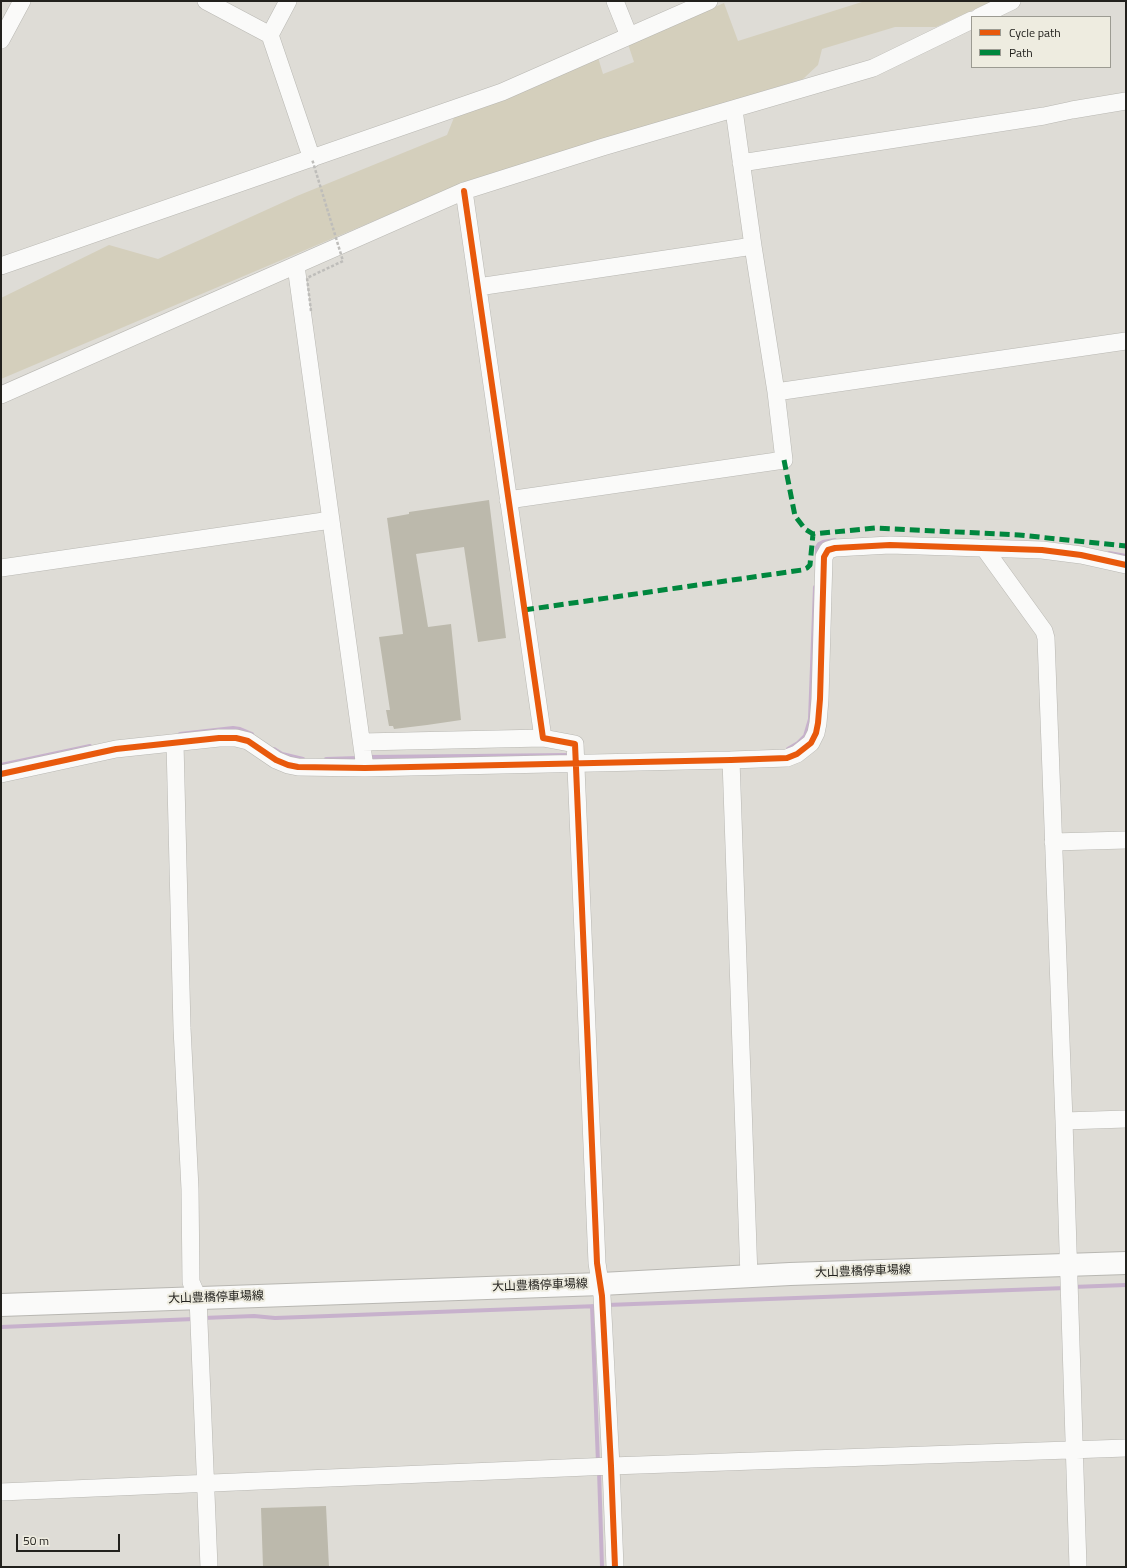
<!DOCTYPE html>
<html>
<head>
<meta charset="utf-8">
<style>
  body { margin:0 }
  #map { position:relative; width:1127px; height:1568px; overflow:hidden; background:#dedcd6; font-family:"Titillium Web",sans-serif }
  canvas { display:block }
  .frame { position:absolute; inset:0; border:2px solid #22211d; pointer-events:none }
  .legend { position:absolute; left:971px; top:16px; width:140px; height:52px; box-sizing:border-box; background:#eeece0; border:1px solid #9c9b92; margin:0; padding:5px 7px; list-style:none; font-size:12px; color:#22211d }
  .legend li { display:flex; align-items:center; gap:8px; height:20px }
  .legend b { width:20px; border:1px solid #9c9b92 }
  .scale { position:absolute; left:16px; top:1534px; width:104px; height:18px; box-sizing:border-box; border:2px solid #22211d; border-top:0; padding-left:5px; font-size:12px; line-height:14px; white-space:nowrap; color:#22211d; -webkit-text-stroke:3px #eeece0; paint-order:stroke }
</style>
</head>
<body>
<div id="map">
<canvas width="1127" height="1568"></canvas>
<div class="frame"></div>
<ul class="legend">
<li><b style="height:5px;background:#e8590c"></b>Cycle path</li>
<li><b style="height:5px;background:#00873e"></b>Path</li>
</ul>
<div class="scale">50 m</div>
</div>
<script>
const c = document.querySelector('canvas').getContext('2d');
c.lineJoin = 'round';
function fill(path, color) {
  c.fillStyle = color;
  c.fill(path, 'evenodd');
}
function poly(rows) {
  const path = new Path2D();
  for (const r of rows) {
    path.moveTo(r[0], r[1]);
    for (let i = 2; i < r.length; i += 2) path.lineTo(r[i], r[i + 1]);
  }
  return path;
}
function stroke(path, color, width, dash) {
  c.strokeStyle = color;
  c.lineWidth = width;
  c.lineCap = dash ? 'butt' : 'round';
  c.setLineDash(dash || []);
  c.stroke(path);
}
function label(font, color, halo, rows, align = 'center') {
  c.font = font + ' "Titillium Web","Noto Sans JP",sans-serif';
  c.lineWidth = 4;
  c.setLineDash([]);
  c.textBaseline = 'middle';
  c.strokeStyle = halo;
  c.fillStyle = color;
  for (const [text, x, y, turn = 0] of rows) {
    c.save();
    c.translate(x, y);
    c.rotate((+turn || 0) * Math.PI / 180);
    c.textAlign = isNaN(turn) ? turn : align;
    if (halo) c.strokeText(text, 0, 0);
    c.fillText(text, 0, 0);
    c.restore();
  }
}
fill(poly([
  [865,1,993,1,936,27,895,27,822,49,818,65,803,79,468,181,1,379,1,298,109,245,158,259,297,196,447,135,455,115,597,54,603,74,634,62,628,44,724,3,738,41]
]), '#d4cfbc');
stroke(poly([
  [1109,553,1126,556],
  [817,557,817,547,819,544,823,542,835,540],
  [180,734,233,728,240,729,252,734],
  [274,749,282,754,303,759],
  [788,749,798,743,805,736,810,719,815,587],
  [368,757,571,755],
  [326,759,359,758],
  [1,765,90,746],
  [1072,1287,1126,1285],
  [607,1305,1066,1288],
  [592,1306,598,1463],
  [203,1318,254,1316,275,1318,598,1306],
  [1,1327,194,1319],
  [599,1470,602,1567]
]), '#c7b1cc', 4);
fill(poly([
  [489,500,506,638,478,642,464,547,416,554,428,627,451,624,461,720,427,725,394,729,393,726,389,726,386,710,390,710,379,637,403,634,387,518,409,514,409,512],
  [326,1506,329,1567,263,1567,261,1508]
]), '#bcb9ac');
const minor = poly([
  [206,1,270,35,312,159],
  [615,1,629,36],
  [979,17,1012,1],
  [270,35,288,1],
  [1,40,22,1],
  [741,163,1044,116,1072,110,1126,101],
  [464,191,543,738,575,744,597,1263,602,1296,611,1466,615,1567],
  [1,266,502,92,709,1],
  [296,266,365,768],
  [478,287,753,246],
  [776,392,1126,341],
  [1,395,464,191,603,147,873,68,972,20],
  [508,500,784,460,776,392,753,246,734,110],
  [984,548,1044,631,1046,638,1064,1121,1078,1567],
  [1,568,331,520],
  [362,742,543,738],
  [175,743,182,1028,190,1189,191,1282,198,1298,209,1567],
  [731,760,749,1277],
  [1,774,116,749,219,738,236,738,248,741,276,760,288,765,298,767,365,768,731,760,787,758,797,754,811,743,816,733,818,723,820,699,824,557,828,550,835,548,890,545,1042,550,1081,555,1126,565],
  [1053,842,1126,840],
  [1064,1121,1126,1119],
  [1,1492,611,1466,1126,1448]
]);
const major = poly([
  [1,1305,601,1284,790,1274,1126,1263]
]);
stroke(minor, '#b8b7b2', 18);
stroke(major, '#b8b7b2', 24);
stroke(minor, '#fafaf9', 17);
stroke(major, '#fafaf9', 22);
stroke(poly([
  [311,311,307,278,343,261,312,159]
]), '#bebdba', 2.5, [3, 2]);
stroke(poly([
  [784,460,795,516,805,529,813,534,875,528,1019,535,1126,546],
  [524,610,802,570,807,568,810,565,813,534]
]), '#00873e', 5, [10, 5]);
stroke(poly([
  [464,191,543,738,575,744,597,1263,602,1296,611,1466,615,1567],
  [1,774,116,749,219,738,236,738,248,741,276,760,288,765,298,767,365,768,731,760,787,758,797,754,811,743,816,733,818,723,820,699,824,557,828,550,835,548,890,545,1042,550,1081,555,1126,565]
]), '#e8590c', 6);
label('12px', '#22211d', '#eeece0', [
  ["大山豊橋停車場線",863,1272,-2],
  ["大山豊橋停車場線",540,1286,-2],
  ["大山豊橋停車場線",216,1298,-2]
]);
</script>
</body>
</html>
